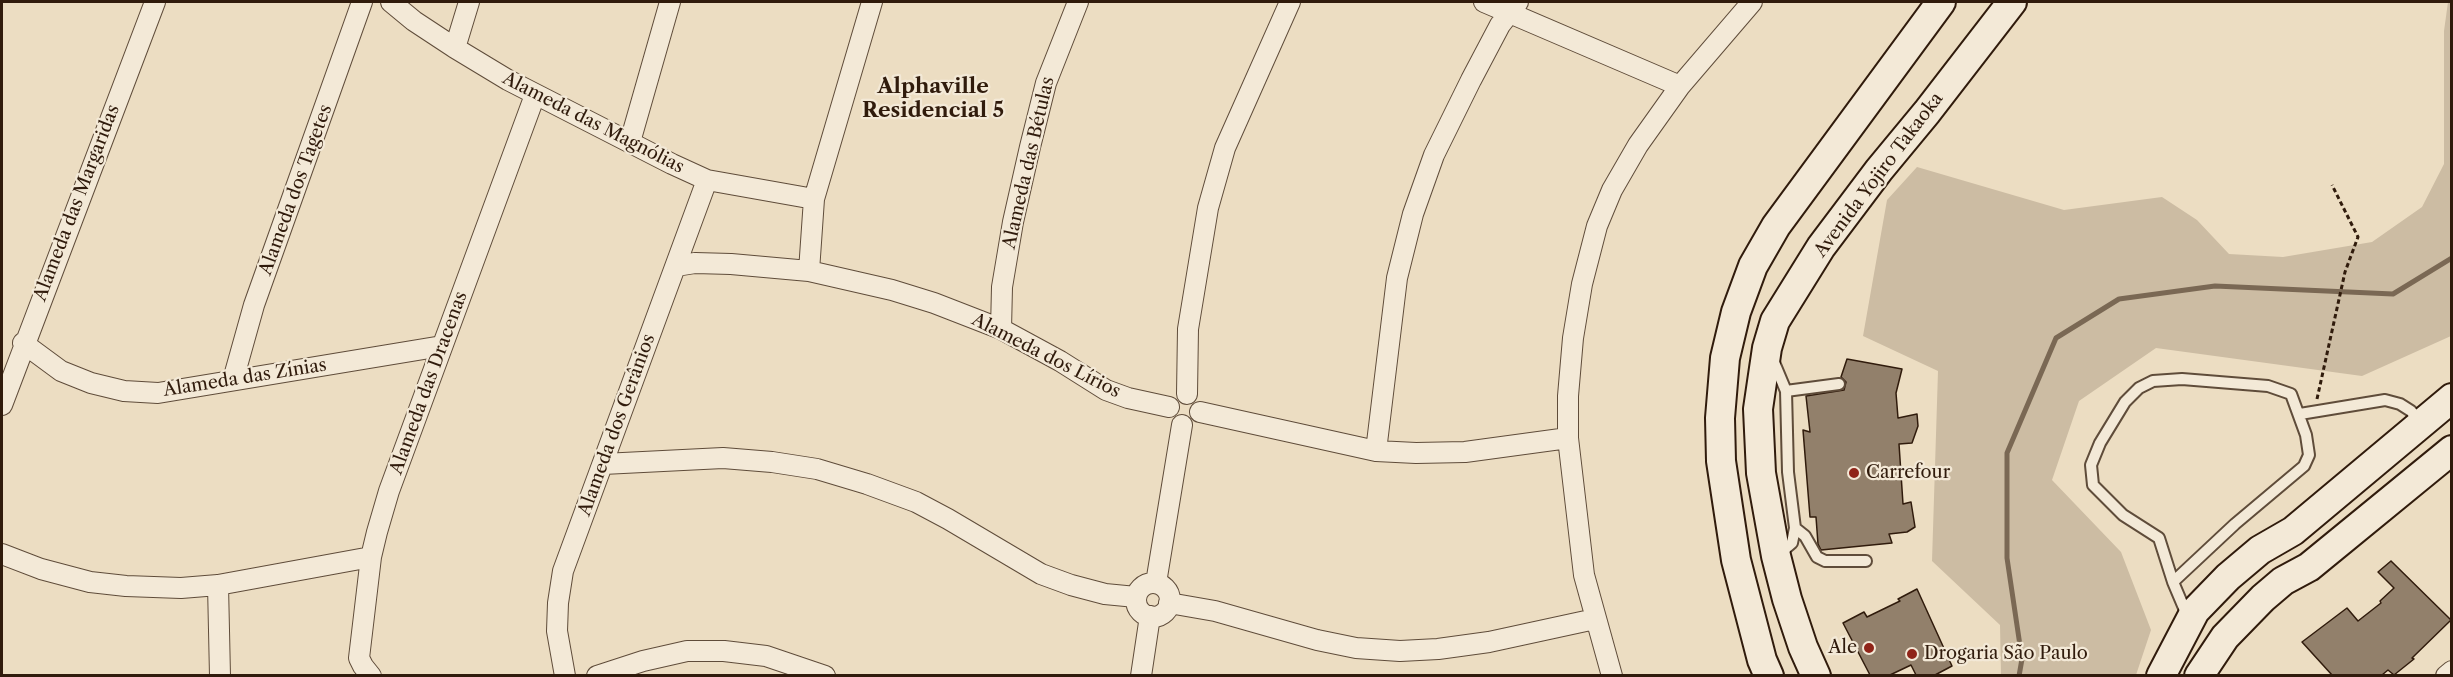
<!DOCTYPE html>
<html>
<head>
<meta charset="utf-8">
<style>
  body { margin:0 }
  #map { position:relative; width:2453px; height:677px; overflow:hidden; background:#ecddc2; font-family:"Libre Caslon Text",serif }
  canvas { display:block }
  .frame { position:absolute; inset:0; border:3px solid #301b0c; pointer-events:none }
</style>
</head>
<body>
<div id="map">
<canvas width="2453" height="677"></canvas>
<div class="frame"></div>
</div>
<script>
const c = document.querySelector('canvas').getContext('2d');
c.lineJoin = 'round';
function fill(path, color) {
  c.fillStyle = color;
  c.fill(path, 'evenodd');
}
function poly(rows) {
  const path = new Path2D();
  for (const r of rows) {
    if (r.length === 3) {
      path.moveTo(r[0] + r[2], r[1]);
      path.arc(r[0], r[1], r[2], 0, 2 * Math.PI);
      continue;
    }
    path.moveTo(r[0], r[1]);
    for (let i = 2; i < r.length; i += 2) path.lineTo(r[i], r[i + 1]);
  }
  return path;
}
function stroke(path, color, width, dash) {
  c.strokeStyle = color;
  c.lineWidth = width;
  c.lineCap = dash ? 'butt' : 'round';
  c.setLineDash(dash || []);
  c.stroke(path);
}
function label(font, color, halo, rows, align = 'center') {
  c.font = font + ' "Libre Caslon Text",serif';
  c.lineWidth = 4.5;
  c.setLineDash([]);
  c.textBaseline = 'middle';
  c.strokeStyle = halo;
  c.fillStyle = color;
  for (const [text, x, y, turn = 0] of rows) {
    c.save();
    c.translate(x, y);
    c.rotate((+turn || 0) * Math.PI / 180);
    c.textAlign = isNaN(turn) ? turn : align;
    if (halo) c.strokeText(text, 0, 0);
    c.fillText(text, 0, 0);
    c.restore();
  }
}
fill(poly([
  [2448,2,2452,2,2451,336,2362,376,2156,348,2079,401,2052,480,2121,552,2151,630,2136,675,2001,675,2000,625,1932,561,1938,371,1863,336,1887,200,1917,167,2064,210,2162,197,2197,220,2229,254,2283,257,2372,242,2422,207,2444,164,2444,31]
]), '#ccbca3');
stroke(poly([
  [2019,676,2022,659,2007,558,2007,453,2056,338,2119,299,2215,286,2393,294,2452,258]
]), '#7a6854', 5);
const building = poly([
  [1847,359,1902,369,1896,393,1898,418,1917,414,1918,426,1912,443,1899,444,1903,504,1911,502,1915,527,1907,532,1889,534,1892,543,1821,550,1818,544,1816,517,1810,517,1803,430,1810,432,1806,396,1844,390,1846,382,1841,377,1847,359],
  [2391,561,2451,620,2412,658,2414,659,2394,675,2388,670,2382,675,2332,675,2302,642,2347,608,2358,621,2381,603,2380,601,2394,588,2378,572,2391,561],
  [1917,589,1952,666,1935,675,1916,675,1911,665,1890,675,1870,675,1843,623,1864,612,1867,617,1900,601,1898,599,1917,589]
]);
fill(building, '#92806b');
stroke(building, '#301b0c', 1.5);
const lane = poly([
  [1773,360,1786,391,1788,472,1795,528,1792,543,1779,554],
  [1786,391,1839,384],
  [2300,414,2385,400,2400,404,2411,411,2420,422],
  [1795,528,1805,536,1817,557,1825,561,1866,561],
  [2173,582,2235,524,2304,466,2309,455,2306,435,2291,394,2268,386,2182,379,2153,381,2139,388,2125,402,2100,443,2091,465,2093,485,2123,515,2159,538,2173,582,2187,615]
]);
const street = poly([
  [391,2,414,21,455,48,508,80,672,164,707,180,814,199],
  [1484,2,1680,86],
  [455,48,469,2],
  [630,142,670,2],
  [676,266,695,263,731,264,809,271,892,290,934,303,1001,329,1060,361,1106,390,1128,398,1169,407],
  [809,271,814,199,872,2],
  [1001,329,1002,287,1013,222,1030,147,1046,83,1078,2],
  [23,343,61,371,91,383,124,391,158,393,442,346],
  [233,380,254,305,362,2],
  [1187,394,1188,329,1208,208,1225,148,1290,2],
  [2,405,155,2],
  [1200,412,1376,451,1416,453,1465,452,1568,438],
  [1376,451,1397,278,1413,214,1434,155,1471,80,1500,25,1518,2],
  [603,464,723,458,772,462,817,469,867,484,916,502,948,519,1041,574,1071,585,1105,594,1136,597],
  [2,554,41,569,90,582,126,586,181,588,218,585,371,557],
  [1156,583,1182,425],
  [1153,600,17],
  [218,585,220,676],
  [1169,603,1215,611,1317,640,1356,648,1400,651,1438,649,1489,642,1595,619],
  [371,676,363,666,359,658,371,557,377,532,389,491,535,95],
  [565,676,557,631,558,603,563,571,707,180],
  [597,676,643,661,687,651,724,651,766,656,825,676],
  [1141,676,1150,616],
  [1612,676,1584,575,1568,438,1568,396,1573,338,1582,284,1597,226,1612,190,1638,145,1680,86,1752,2],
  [2446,676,2452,671]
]);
const secondary = poly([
  [1769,676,1762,660,1736,560,1721,461,1720,418,1725,358,1736,312,1753,266,1776,226,1941,2],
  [1816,676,1803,647,1787,599,1776,556,1761,473,1758,409,1767,348,1775,321,1821,247,1879,170,1927,112,2012,2],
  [2161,676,2195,611,2228,577,2260,550,2293,531,2452,398],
  [2199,676,2225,637,2263,598,2283,581,2309,567,2452,450]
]);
stroke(lane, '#5f4c3a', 14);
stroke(street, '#5f4c3a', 22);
stroke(secondary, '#301b0c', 32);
stroke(poly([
  [2317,399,2345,272,2358,237,2332,185]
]), '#301b0c', 3, [4.5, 3]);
stroke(lane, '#f3e9d7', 10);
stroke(street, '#f3e9d7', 20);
stroke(secondary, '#f3e9d7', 28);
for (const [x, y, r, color] of [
  [1854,473,6,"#8f2418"],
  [1869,648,6,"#8f2418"],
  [1912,654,6,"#8f2418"]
]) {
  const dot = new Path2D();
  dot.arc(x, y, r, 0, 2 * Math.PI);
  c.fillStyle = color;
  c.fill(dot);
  stroke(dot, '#f3e9d7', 2);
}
label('18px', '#301b0c', '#f3e9d7', [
  ["Alameda das Magnólias",593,123,27],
  ["Alameda das Bétulas",1029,163,-77],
  ["Avenida Yojiro Takaoka",1879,175,-53],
  ["Alameda dos Tagetes",296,190,-70],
  ["Alameda das Margaridas",77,203,-69],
  ["Alameda dos Lírios",1046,356,27],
  ["Alameda das Zínias",245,378,-9],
  ["Alameda das Dracenas",429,383,-70],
  ["Alameda dos Gerânios",617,425,-70]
]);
label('18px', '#301b0c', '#f3e9d7', [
  ["Carrefour",1866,473],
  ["Ale",1857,648,"right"],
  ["Drogaria São Paulo",1924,654]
], 'left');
label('bold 21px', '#301b0c', '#f3e9d7', [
  ["Alphaville",933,87],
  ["Residencial 5",933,111]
]);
</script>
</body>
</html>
